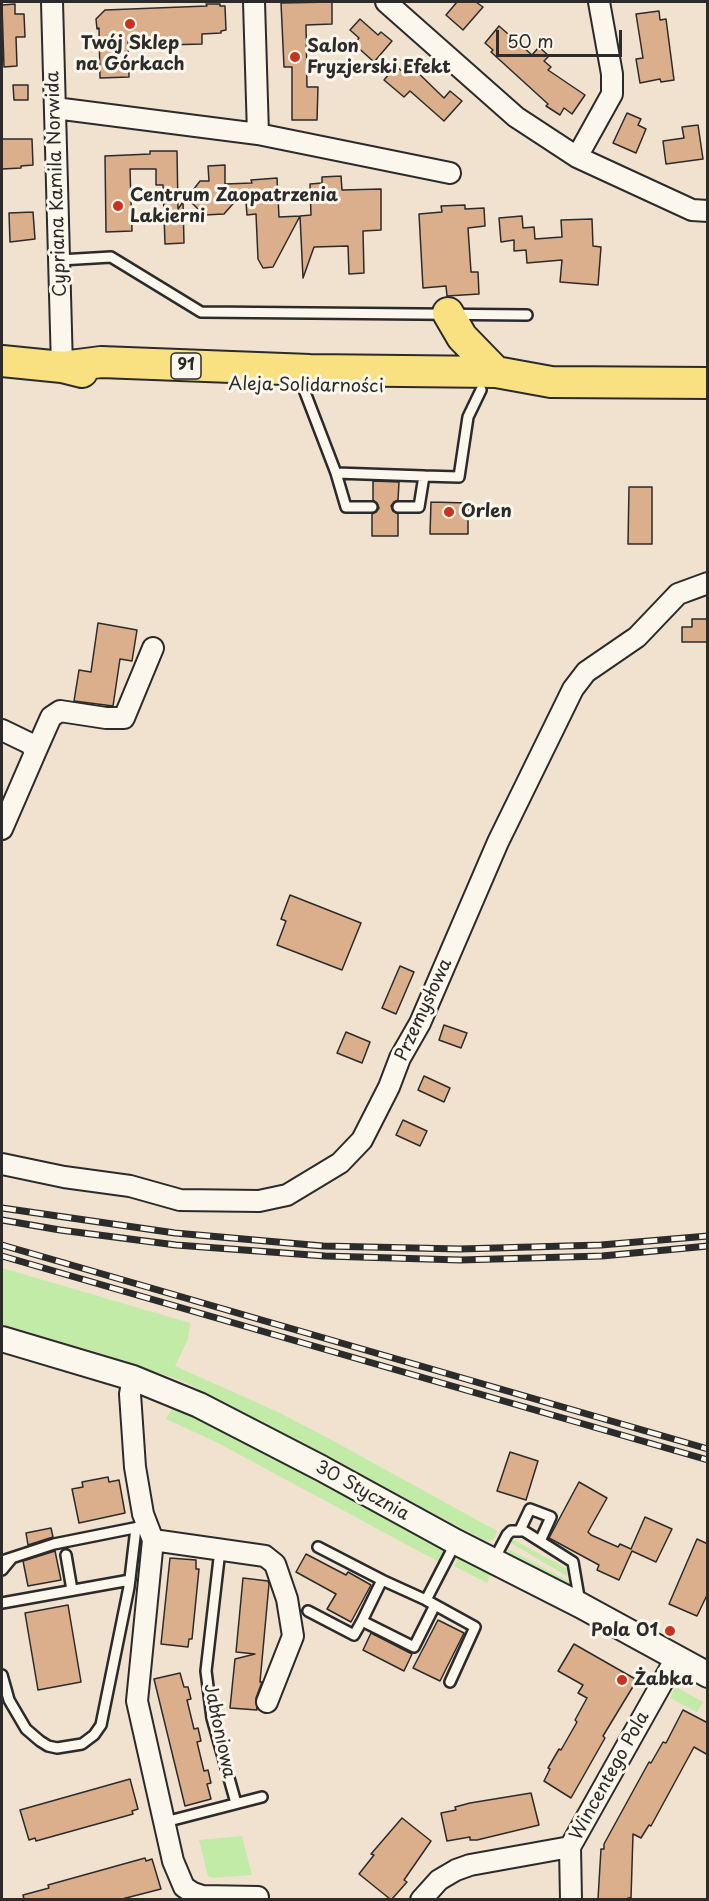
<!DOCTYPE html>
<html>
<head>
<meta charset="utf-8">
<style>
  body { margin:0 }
  #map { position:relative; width:709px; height:1901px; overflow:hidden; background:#f1e1cf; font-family:"Playpen Sans",sans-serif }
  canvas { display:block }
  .frame { position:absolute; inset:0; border:3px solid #2b2b2b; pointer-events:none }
  .scale { position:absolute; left:496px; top:30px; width:126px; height:27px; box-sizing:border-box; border:3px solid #2b2b2b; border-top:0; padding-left:8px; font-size:18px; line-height:21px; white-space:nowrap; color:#2b2b2b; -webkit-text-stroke:4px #fbf7ec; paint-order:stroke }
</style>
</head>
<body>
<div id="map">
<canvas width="709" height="1901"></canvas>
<div class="frame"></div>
<div class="scale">50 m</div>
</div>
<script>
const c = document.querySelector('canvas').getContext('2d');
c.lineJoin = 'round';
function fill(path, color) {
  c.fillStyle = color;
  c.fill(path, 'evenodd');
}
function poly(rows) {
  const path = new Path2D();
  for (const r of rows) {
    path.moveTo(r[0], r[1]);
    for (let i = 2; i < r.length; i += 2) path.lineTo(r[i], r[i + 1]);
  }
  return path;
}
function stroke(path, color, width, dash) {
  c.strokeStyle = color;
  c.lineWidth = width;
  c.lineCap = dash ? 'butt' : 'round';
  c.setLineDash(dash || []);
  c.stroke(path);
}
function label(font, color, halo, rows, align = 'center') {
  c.font = font + ' "Playpen Sans",sans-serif';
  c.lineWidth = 6;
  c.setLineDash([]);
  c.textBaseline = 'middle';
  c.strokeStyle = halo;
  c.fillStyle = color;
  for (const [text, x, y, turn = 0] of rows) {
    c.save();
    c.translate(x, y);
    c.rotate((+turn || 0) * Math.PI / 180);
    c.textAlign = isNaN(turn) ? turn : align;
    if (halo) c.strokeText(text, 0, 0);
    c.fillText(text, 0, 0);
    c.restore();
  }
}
fill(poly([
  [2,1268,190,1323,188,1339,175,1366,280,1413,326,1437,497,1531,494,1539,489,1541,484,1540,185,1382,106,1355,2,1324],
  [175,1404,443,1545,444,1550,439,1562,216,1442,166,1419],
  [512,1539,567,1569,567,1576,511,1543],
  [508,1549,572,1583,571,1592,508,1558],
  [463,1557,491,1573,487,1583,454,1566,458,1558],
  [676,1687,703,1702,697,1712,670,1698],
  [242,1836,252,1875,213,1878,208,1876,199,1840]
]), '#c1eba7');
const building = poly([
  [332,2,332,24,306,25,307,87,318,87,317,120,292,120,292,67,284,67,281,3,332,2],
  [457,2,476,2,483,7,463,30,446,15,457,2],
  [15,4,15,14,24,14,25,37,16,37,17,66,4,67,2,5,15,4],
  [206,4,220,4,220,6,225,6,226,30,221,31,221,33,202,34,202,44,166,45,166,39,128,40,129,77,100,78,99,28,97,29,96,19,105,10,207,6,206,4],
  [659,11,660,20,666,19,674,80,661,82,660,79,640,83,636,59,643,58,636,14,659,11],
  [360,19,378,35,381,32,392,41,374,62,354,44,359,38,350,30,360,19],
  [499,26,532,55,539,47,549,56,544,61,551,67,548,70,585,95,572,114,564,108,560,115,546,106,548,104,491,52,493,50,485,43,499,26],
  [396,66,404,73,411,66,444,98,450,91,462,101,444,121,410,91,404,97,384,80,396,66],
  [13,85,28,85,28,100,14,100,13,85],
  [627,113,641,119,638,125,646,129,636,153,613,143,627,113],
  [698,125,703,159,666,164,663,141,684,138,682,127,698,125],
  [2,139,32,139,33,165,21,166,21,168,2,169,2,139],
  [150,151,177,151,178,209,183,202,184,243,165,244,163,185,156,185,156,169,130,169,132,231,106,232,105,156,150,154,150,151],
  [225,165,225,184,252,183,251,180,277,178,279,217,300,216,273,267,263,268,258,259,256,214,247,215,245,190,224,214,204,215,187,198,200,181,209,181,208,166,225,165],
  [341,176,342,190,381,189,381,230,363,231,364,273,349,274,348,246,314,247,303,278,300,216,311,215,310,184,322,183,322,177,341,176],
  [465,205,465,209,484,208,485,226,468,228,471,272,478,272,479,294,447,296,446,286,423,288,419,214,442,212,441,206,465,205],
  [33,212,35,239,10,242,9,213,33,212],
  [522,216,523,228,534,227,535,239,562,237,561,220,592,219,593,246,601,247,598,285,560,282,562,260,527,263,526,250,514,251,514,240,501,242,499,218,522,216],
  [373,481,399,482,398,500,394,502,391,506,393,511,398,514,398,536,372,536,372,514,376,512,379,508,377,503,373,500,373,481],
  [629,487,652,487,652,544,628,544,629,487],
  [431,502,468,503,468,534,430,534,431,502],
  [692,619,708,619,708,642,682,642,682,627,692,627,692,619],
  [98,623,137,630,132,661,120,659,113,706,74,701,79,670,91,672,98,623],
  [290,895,361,923,342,970,277,945,286,921,281,919,290,895],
  [400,966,414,972,396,1014,382,1008,400,966],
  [444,1025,467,1033,461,1048,439,1040,444,1025],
  [346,1032,370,1042,362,1063,337,1053,346,1032],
  [424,1076,450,1088,444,1102,418,1090,424,1076],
  [403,1120,427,1131,420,1146,396,1135,403,1120],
  [510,1452,538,1461,526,1500,497,1491,510,1452],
  [108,1477,109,1482,119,1480,125,1513,79,1523,72,1489,83,1487,82,1482,108,1477],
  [579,1482,607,1498,588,1532,591,1535,618,1547,620,1544,631,1549,645,1517,672,1529,656,1562,632,1551,619,1580,597,1570,599,1565,549,1538,579,1482],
  [51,1528,53,1537,28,1545,26,1533,51,1528],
  [697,1539,708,1544,708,1593,697,1616,669,1604,697,1539],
  [55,1551,61,1580,28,1586,23,1561,55,1551],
  [306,1554,346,1575,348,1572,371,1585,351,1622,327,1609,336,1594,296,1572,306,1554],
  [170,1558,196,1560,196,1569,199,1569,192,1639,189,1639,188,1647,161,1644,170,1558],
  [243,1578,268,1581,269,1584,260,1682,262,1682,256,1698,257,1710,230,1708,235,1659,255,1654,236,1652,243,1578],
  [68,1605,81,1682,38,1690,25,1613,68,1605],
  [438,1620,464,1633,440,1681,413,1668,438,1620],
  [371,1633,412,1654,404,1671,363,1650,371,1633],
  [574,1644,637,1680,603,1736,605,1738,571,1798,544,1781,550,1769,548,1768,559,1749,561,1750,577,1722,575,1720,587,1698,578,1693,583,1685,558,1671,574,1644],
  [180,1673,184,1687,188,1687,191,1699,187,1700,194,1729,198,1728,201,1741,197,1742,204,1771,208,1770,211,1783,207,1784,211,1799,185,1806,154,1679,180,1673],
  [683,1710,708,1723,708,1755,694,1747,651,1826,649,1825,641,1838,633,1834,631,1898,628,1898,627,1899,598,1899,601,1849,604,1849,604,1844,649,1762,651,1763,663,1742,666,1743,683,1710],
  [130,1779,138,1809,132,1811,133,1814,36,1841,35,1838,29,1840,20,1810,130,1779],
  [531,1793,539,1825,477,1840,470,1840,470,1837,447,1841,441,1813,456,1810,455,1807,470,1803,531,1793],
  [402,1818,431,1841,404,1880,407,1882,392,1899,390,1899,359,1874,374,1855,371,1854,402,1818],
  [145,1858,146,1861,152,1859,161,1889,122,1899,24,1899,23,1895,49,1888,48,1885,145,1858]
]);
fill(building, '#dbae8c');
stroke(building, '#2b2b2b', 1.5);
const service = poly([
  [60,260,111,257,201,312,527,315],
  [303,387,336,473,424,476,459,477,468,417,481,390],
  [336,473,346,507,372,507],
  [398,507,419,507,424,476],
  [520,1530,530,1509,551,1517,540,1541],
  [318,1547,382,1580],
  [220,1550,206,1671,212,1718,236,1803],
  [66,1555,72,1590],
  [491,1559,498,1552,507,1535,511,1531,524,1531,573,1562,580,1603],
  [2,1561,54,1544,139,1527],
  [2,1570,12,1558],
  [426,1600,382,1580,362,1621,414,1647,435,1605],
  [2,1603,130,1580],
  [308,1611,354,1635,362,1621],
  [2,1675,9,1700,26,1729,40,1741,48,1746,57,1748,82,1744,94,1735,101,1725,129,1587,136,1528],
  [450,1682,475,1627,426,1600,456,1542],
  [165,1822,262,1797]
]);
const minor = poly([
  [52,2,62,367],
  [254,2,258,134],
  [386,2,516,117,577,157,692,210,708,211],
  [55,108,258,134,450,173],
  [577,157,612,94,612,74,599,2],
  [2,730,31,744,35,753,2,829],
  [35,753,51,717,60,711,106,718,124,718,153,648],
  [2,1164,64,1177,130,1186,180,1200,259,1201,287,1195,340,1163,362,1140,389,1087,400,1058,420,1023,498,842,573,689,586,672,637,637,678,594,708,583],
  [133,1378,130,1394,135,1467,143,1514,153,1540,137,1701,173,1861,184,1887,193,1893,202,1896,258,1897],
  [153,1540,265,1556,275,1564,287,1599,293,1636,267,1702],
  [570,1847,676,1658],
  [570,1847,571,1900],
  [421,1900,439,1880,456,1870,470,1865,570,1847]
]);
const tertiary = poly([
  [2,1339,133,1378,199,1405,321,1468,456,1542,580,1605,708,1675]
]);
const primary = poly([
  [448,313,462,337,496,372],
  [2,361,62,367,82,372],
  [62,367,101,362,310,370,496,372,551,382,708,383]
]);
stroke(service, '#2b2b2b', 14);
stroke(minor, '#2b2b2b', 24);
stroke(tertiary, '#2b2b2b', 28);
stroke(primary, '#2b2b2b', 34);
stroke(service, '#fbf7ec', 9);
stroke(minor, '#fbf7ec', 20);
stroke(tertiary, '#fbf7ec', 24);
stroke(primary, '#f9e181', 30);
const rail = poly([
  [2,1208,175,1233,323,1246,460,1249,601,1245,708,1236],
  [2,1220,60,1230,176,1245,325,1256,460,1260,602,1256,708,1246],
  [2,1245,708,1449],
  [2,1256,708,1460]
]);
stroke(rail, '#2b2b2b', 7);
stroke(rail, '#fbf7ec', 4.5, [14]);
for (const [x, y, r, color] of [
  [130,24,6,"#c8321e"],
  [295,57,6,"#c8321e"],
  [118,206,6,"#c8321e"],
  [449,512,6,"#c8321e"],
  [670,1631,6,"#c8321e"],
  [622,1680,6,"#c8321e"]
]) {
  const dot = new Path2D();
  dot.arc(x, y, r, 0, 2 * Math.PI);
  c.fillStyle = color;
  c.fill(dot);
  stroke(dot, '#fbf7ec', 2);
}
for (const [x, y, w] of [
  [186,366,30]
]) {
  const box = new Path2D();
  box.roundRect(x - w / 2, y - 13, w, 26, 4.5);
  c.fillStyle = '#fbf7ec';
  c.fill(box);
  stroke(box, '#2b2b2b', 1.5);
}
label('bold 16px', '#2b2b2b', null, [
  ["91",186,366]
]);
label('bold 18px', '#2b2b2b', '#fbf7ec', [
  ["Twój Sklep",130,44,"center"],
  ["na Górkach",130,65,"center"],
  ["Salon",307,47],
  ["Fryzjerski Efekt",307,68],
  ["Centrum Zaopatrzenia",130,196],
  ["Lakierni",130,217],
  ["Orlen",461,512],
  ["Pola 01",658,1631,"right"],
  ["Żabka",634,1680]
], 'left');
label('18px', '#2b2b2b', '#fbf7ec', [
  ["Cypriana Kamila Norwida",57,184,-92],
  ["Aleja Solidarności",306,386,1],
  ["Przemysłowa",424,1010,-65],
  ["30 Stycznia",362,1491,29],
  ["Jabłoniowa",219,1731,78],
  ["Wincentego Pola",610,1776,-61]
]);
</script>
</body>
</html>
